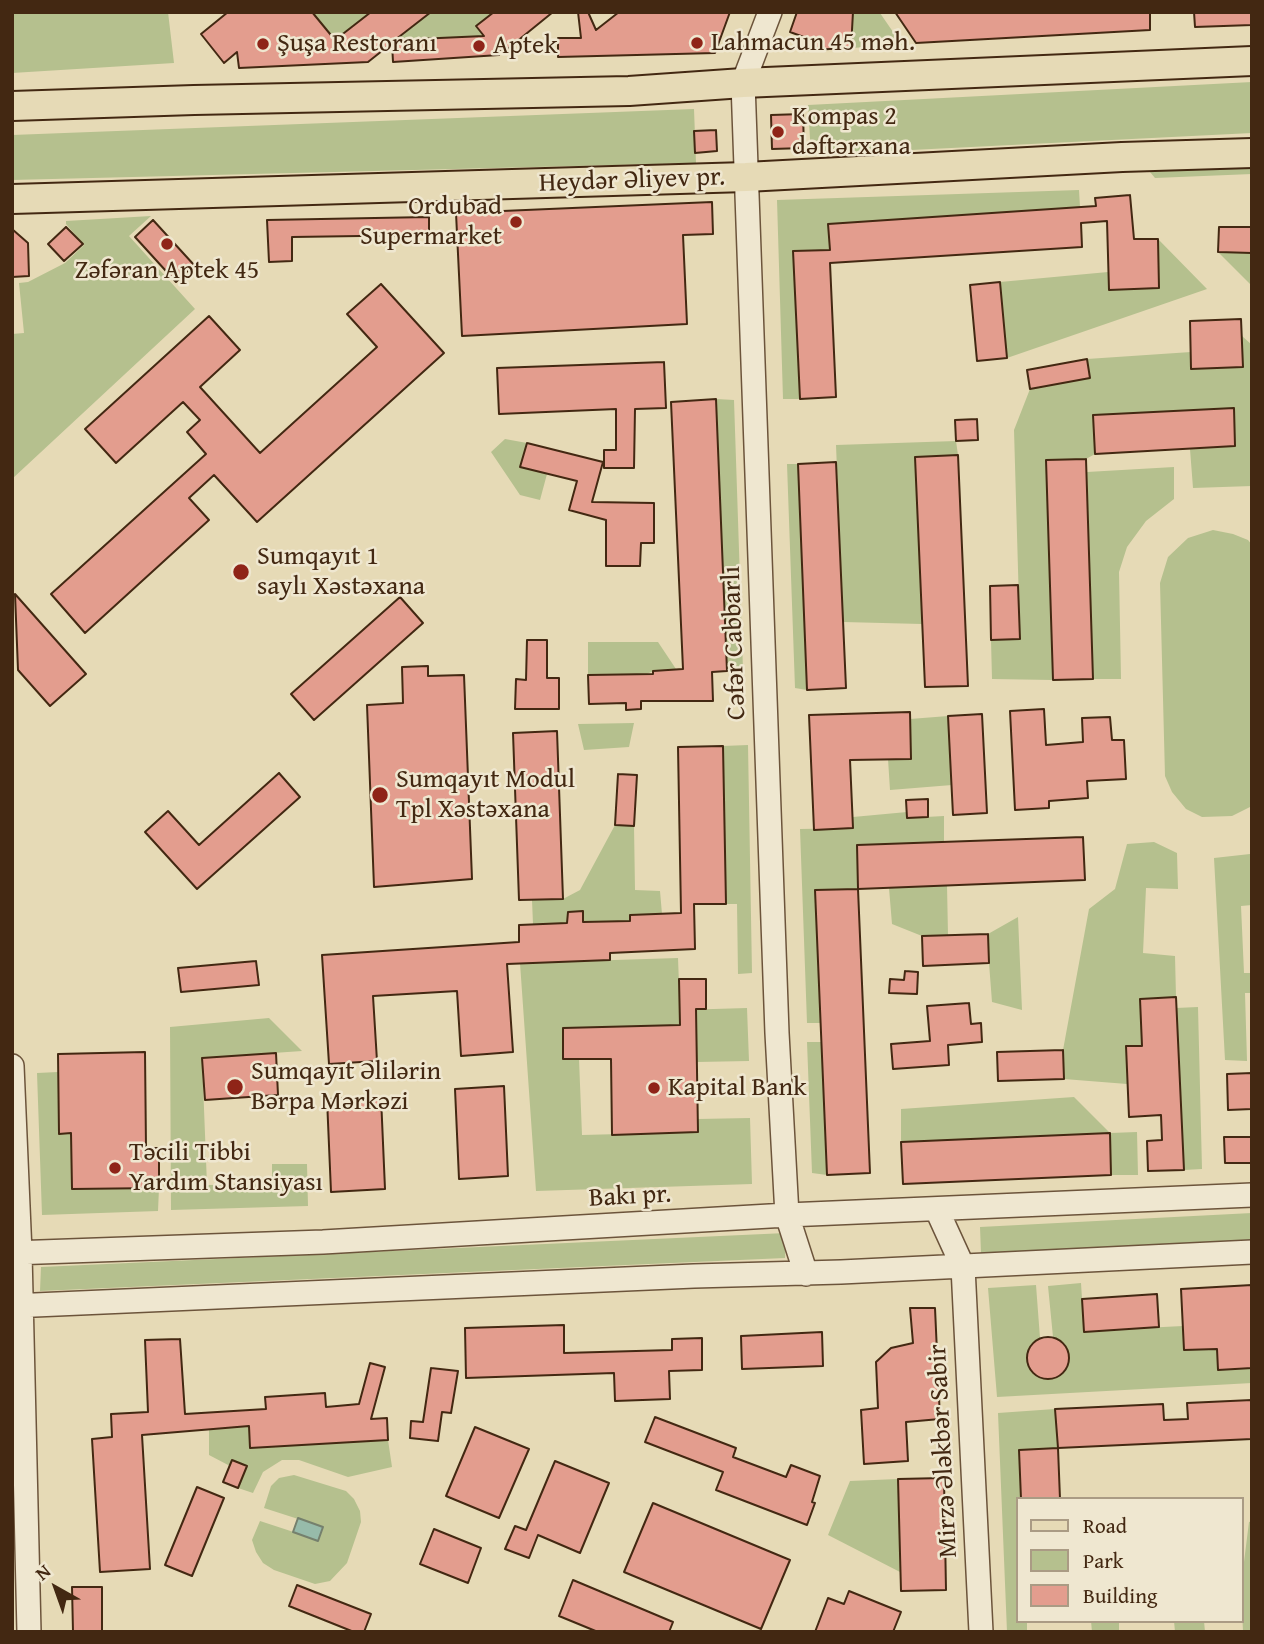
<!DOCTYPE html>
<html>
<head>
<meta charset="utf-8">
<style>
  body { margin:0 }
  #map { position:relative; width:1264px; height:1644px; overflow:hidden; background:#e6dab6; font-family:"Gentium Book Plus",serif }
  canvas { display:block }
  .frame { position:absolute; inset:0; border:14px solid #432812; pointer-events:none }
  .legend { position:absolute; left:1016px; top:1497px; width:228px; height:126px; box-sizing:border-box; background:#efe7d0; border:2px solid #aa9b84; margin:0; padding:9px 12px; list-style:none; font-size:21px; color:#432812 }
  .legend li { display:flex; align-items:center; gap:14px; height:35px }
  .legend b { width:35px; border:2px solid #aa9b84 }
  .north { position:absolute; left:21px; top:1553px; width:70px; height:70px; -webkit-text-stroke:5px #efe7d0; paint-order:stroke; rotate:320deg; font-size:19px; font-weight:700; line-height:28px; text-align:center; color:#432812 }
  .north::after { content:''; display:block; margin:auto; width:24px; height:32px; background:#432812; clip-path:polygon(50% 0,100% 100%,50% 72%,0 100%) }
</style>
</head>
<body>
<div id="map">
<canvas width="1264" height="1644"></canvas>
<div class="frame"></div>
<ul class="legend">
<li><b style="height:9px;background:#e6dab6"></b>Road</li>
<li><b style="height:19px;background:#b5c08e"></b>Park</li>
<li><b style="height:19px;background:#e39d8e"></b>Building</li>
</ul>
<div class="north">N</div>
</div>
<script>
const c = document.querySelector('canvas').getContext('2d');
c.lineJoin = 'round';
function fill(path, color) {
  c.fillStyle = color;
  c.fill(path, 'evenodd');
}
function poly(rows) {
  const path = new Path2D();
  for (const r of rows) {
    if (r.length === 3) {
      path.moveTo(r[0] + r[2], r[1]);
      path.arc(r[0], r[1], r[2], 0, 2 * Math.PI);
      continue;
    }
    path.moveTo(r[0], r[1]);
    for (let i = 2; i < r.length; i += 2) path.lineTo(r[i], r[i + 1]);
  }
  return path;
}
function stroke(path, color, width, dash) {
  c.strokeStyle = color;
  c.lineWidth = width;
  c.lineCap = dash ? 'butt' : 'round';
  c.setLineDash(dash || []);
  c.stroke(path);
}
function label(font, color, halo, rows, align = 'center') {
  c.font = font + ' "Gentium Book Plus",serif';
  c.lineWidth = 5;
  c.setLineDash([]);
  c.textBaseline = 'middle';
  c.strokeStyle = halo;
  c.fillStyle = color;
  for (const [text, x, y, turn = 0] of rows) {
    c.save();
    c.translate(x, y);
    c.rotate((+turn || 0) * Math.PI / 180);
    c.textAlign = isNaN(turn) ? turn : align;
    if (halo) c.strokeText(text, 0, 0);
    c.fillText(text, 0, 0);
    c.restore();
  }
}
fill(poly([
  [12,12,168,12,174,63,12,73],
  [312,12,371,12,335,40],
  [431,12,494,12,477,26,484,36,415,39,415,49,392,50,389,46],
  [853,12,880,13,902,45,851,48],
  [1252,82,1252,133,811,155,808,105],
  [694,109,696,163,12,180,12,135],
  [1252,162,1252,174,1155,178,1145,166],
  [1079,190,1080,207,829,224,830,250,793,252,800,399,783,399,777,200],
  [151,216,129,236,195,309,12,479,12,334,24,333,19,283,28,282,65,263,84,245,66,224,66,221],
  [1158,239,1207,289,1007,358,1000,282,1108,272,1109,290,1159,288],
  [1218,252,1252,253,1252,286],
  [1242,336,1252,345,1252,486,1193,488,1190,449,1235,446,1233,408,1093,416,1095,454,1086,459,1046,461,1053,680,992,679,991,640,1020,639,1014,430,1030,389,1090,378,1087,359,1191,352],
  [716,399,734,400,743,670,727,671],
  [505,439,527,443,521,467,547,474,540,500,520,495,491,452],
  [956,441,958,455,915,457,922,624,843,622,836,445],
  [787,464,798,464,807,690,795,688],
  [1174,467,1174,499,1146,521,1127,547,1119,572,1121,679,1093,679,1087,472],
  [1213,530,1233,534,1248,540,1252,545,1252,806,1232,816,1202,817,1186,809,1172,792,1165,776,1160,583,1168,557,1188,538],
  [588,642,658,642,676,669,653,671,647,674,588,675],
  [948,716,952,785,890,790,888,759,910,719],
  [634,723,629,747,584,750,578,724],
  [748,745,752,973,738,974,737,904,726,904,723,746],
  [907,812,908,818,944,816,944,842,857,845,858,889,815,891,820,1023,807,1023,800,829,853,828,853,817],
  [615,825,634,826,635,890,660,891,662,914,630,915,630,921,584,939,583,911,568,912,567,923,533,924,532,900,563,899,580,890],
  [1154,842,1177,853,1178,889,1146,888,1143,953,1175,956,1176,997,1140,999,1141,1024,1157,1045,1126,1047,1127,1084,1064,1079,1063,1050,1089,909,1115,889,1127,844],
  [1250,854,1252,905,1241,906,1244,973,1252,973,1252,993,1245,993,1247,1061,1225,1060,1214,858],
  [947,885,948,935,922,936,892,924,889,888],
  [1018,917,1022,1010,992,1002,989,963,988,934],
  [678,958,680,1010,747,1008,749,1061,697,1062,696,1024,563,1028,563,1059,579,1059,582,1135,697,1132,698,1119,750,1118,752,1184,536,1191,520,963],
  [1198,1007,1202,1169,1184,1170,1176,1008],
  [269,1018,302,1051,202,1058,207,1185,272,1184,272,1164,307,1164,308,1206,171,1210,170,1027],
  [807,1042,822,1042,827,1175,812,1173],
  [58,1072,59,1133,72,1133,72,1189,159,1188,158,1211,42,1215,37,1073],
  [1074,1097,1110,1133,1137,1132,1138,1175,1111,1175,1109,1133,901,1142,901,1109],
  [1252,1213,1252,1240,981,1253,980,1227],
  [786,1233,785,1258,40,1291,41,1267],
  [1081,1283,1084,1331,1183,1326,1184,1350,1217,1349,1218,1370,1252,1368,1252,1383,997,1397,988,1288,1036,1285,1040,1338,1033,1343,1028,1351,1027,1362,1033,1373,1044,1378,1054,1378,1063,1373,1069,1363,1069,1352,1063,1342,1053,1337,1048,1286],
  [1055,1409,1058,1448,1021,1499,1017,1499,1017,1621,1027,1621,1027,1632,1007,1632,998,1413],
  [249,1426,251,1448,388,1440,392,1467,348,1477,299,1460,282,1460,263,1472,253,1493,238,1488,247,1467,232,1460,230,1466,209,1455,209,1430],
  [294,1475,346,1491,354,1499,360,1511,361,1522,347,1563,330,1581,315,1584,274,1570,263,1563,256,1552,252,1540,260,1521,318,1540,323,1527,264,1508,271,1486,279,1478],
  [898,1479,900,1572,828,1535,850,1481],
  [1252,1521,1252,1632,1243,1632,1241,1586,1249,1522],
  [1091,1621,1119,1621,1119,1632,1092,1632],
  [1174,1621,1204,1621,1205,1632,1175,1632]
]), '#b5c08e');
const water = poly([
  [298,1518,323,1527,318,1541,293,1532,298,1518]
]);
fill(water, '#97bbaa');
stroke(water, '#75806d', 2);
const building = poly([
  [228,12,312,12,335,40,371,12,431,12,395,40,484,36,476,26,494,12,553,12,505,51,496,51,499,55,393,62,392,43,368,62,239,68,237,52,224,63,201,34,228,12],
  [578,12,588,12,596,30,619,12,730,12,715,53,558,57,558,38,581,38,578,12],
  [797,12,853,12,851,48,809,50,812,40,790,32,797,12],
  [895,12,1150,12,1150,30,916,43,895,12],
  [1194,12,1252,12,1252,25,1195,27,1194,12],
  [803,114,804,148,772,149,771,115,803,114],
  [716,130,717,151,695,153,694,131,716,130],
  [1130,195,1134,239,1158,239,1159,288,1109,290,1107,221,1081,223,1082,247,830,263,836,397,800,399,793,251,830,250,828,224,1096,206,1095,198,1130,195],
  [712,202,713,234,683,235,687,324,462,336,456,213,712,202],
  [429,217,429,235,292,237,292,261,269,262,267,220,429,217],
  [153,220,194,265,176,282,135,237,153,220],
  [66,227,83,244,64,261,48,244,66,227],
  [1219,227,1252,227,1252,253,1218,252,1219,227],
  [12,229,28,243,29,276,12,277,12,229],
  [1000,282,1007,358,977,361,970,285,1000,282],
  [381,284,444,353,257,522,214,475,189,498,209,520,85,633,51,594,206,454,187,432,200,420,183,402,116,463,85,429,209,316,240,350,200,387,260,453,377,347,347,314,381,284],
  [1241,319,1243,367,1191,369,1190,321,1241,319],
  [1087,359,1090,378,1030,389,1027,370,1087,359],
  [664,362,666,408,635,409,634,468,604,468,604,450,616,450,616,409,499,414,497,368,664,362],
  [716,399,727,671,712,672,713,701,641,701,641,709,626,710,626,703,589,704,588,675,653,674,653,671,683,669,671,402,716,399],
  [1234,408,1235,446,1095,454,1093,415,1234,408],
  [977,419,978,440,956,441,955,420,977,419],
  [527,443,603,462,592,502,654,503,654,543,641,543,640,566,606,566,606,520,569,510,577,481,520,467,527,443],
  [958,455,968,686,925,687,915,457,958,455],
  [1086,459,1093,679,1053,680,1046,460,1086,459],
  [836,462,846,688,807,690,798,464,836,462],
  [1018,585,1020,639,991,640,990,586,1018,585],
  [15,594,86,674,50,706,18,670,15,594],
  [400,597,423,623,314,720,291,694,400,597],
  [527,640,547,640,547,678,559,678,559,709,515,709,516,679,526,680,527,640],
  [428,666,428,676,464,675,472,879,374,887,367,705,403,703,402,667,428,666],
  [1044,709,1046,745,1083,742,1082,718,1110,717,1112,740,1124,740,1126,779,1087,781,1088,798,1049,801,1049,808,1015,810,1010,711,1044,709],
  [910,712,911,759,850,760,853,828,814,830,809,715,910,712],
  [982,714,987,813,953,815,948,716,982,714],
  [557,731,563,899,519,900,513,733,557,731],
  [723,746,726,904,694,904,695,949,610,953,610,960,507,964,513,1052,461,1056,457,991,373,996,377,1061,329,1064,322,955,519,942,519,925,567,923,568,912,583,911,583,922,630,921,630,915,681,913,678,747,723,746],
  [279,773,300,797,197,889,145,832,168,811,199,845,279,773],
  [618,774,637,775,634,826,615,825,618,774],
  [928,799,928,817,907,818,906,800,928,799],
  [1083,837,1085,880,858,889,857,845,1083,837],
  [858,889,870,1173,827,1175,815,890,858,889],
  [988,934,989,963,923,966,922,936,988,934],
  [256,961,259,985,181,992,178,968,256,961],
  [905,971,918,972,917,994,889,993,890,979,904,980,905,971],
  [679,979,706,979,706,1009,696,1009,698,1132,612,1135,611,1059,563,1059,563,1028,680,1025,679,979],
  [1176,997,1184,1170,1148,1171,1147,1141,1162,1140,1161,1115,1129,1117,1126,1046,1142,1046,1140,999,1176,997],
  [969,1003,971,1024,981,1023,982,1042,948,1045,949,1065,893,1069,891,1044,930,1041,927,1006,969,1003],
  [1063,1050,1064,1079,998,1081,997,1052,1063,1050],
  [145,1052,146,1148,159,1148,159,1188,72,1189,71,1133,59,1134,58,1054,145,1052],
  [276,1053,278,1095,205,1100,202,1058,276,1053],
  [1252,1073,1252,1109,1228,1110,1227,1074,1252,1073],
  [504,1086,508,1176,459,1179,455,1089,504,1086],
  [381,1097,385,1189,331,1192,327,1099,381,1097],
  [1110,1133,1111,1175,903,1184,901,1142,1110,1133],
  [1224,1137,1252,1137,1252,1163,1225,1163,1224,1137],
  [1252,1285,1252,1368,1218,1370,1217,1349,1184,1350,1181,1289,1252,1285],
  [1157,1294,1159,1327,1084,1332,1082,1299,1157,1294],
  [910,1308,935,1308,940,1419,906,1422,908,1461,864,1464,861,1410,878,1408,876,1362,891,1348,913,1343,910,1308],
  [564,1325,564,1353,672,1350,672,1339,702,1338,702,1370,669,1371,670,1399,615,1401,614,1373,466,1378,465,1328,564,1325],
  [822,1332,823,1366,742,1369,741,1336,822,1332],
  [1048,1358,21],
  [180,1339,185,1414,266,1409,265,1397,325,1393,326,1407,359,1404,370,1363,385,1367,371,1419,387,1418,388,1440,250,1448,249,1426,142,1435,150,1569,100,1572,92,1439,112,1437,111,1414,148,1412,145,1340,180,1339],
  [431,1368,458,1371,451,1413,442,1412,438,1441,410,1438,411,1421,423,1422,431,1368],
  [1252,1400,1252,1439,1058,1448,1055,1409,1163,1404,1164,1420,1188,1419,1187,1403,1252,1400],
  [655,1417,736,1448,733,1457,786,1477,791,1465,820,1476,812,1502,815,1503,807,1525,716,1490,723,1472,645,1442,655,1417],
  [475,1427,529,1449,499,1518,446,1496,475,1427],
  [1058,1448,1060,1499,1021,1499,1019,1450,1058,1448],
  [232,1460,247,1466,238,1488,223,1482,232,1460],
  [555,1461,609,1483,580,1553,538,1535,529,1558,505,1549,515,1526,526,1530,555,1461],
  [944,1478,946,1590,901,1591,898,1479,944,1478],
  [197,1487,224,1498,192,1576,165,1565,197,1487],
  [653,1503,790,1560,761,1629,624,1572,653,1503],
  [434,1529,481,1548,468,1583,420,1564,434,1529],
  [573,1580,673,1622,669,1632,598,1632,559,1616,573,1580],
  [297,1585,371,1614,364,1632,354,1632,289,1606,297,1585],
  [72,1587,102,1587,102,1632,73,1632,72,1587],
  [849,1591,901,1612,893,1632,815,1632,828,1598,844,1604,849,1591]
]);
fill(building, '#e39d8e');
stroke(building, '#432812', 2);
const minor = poly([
  [770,12,743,83,777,1033,787,1215,806,1274],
  [12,1066,20,1253,29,1632],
  [937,1210,963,1267,981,1632],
  [12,1253,323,1242,787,1215,1252,1195],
  [12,1306,694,1276,841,1272,1252,1252]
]);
const major = poly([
  [12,106,194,100,629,91,743,83,1252,61],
  [12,199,746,177,1122,157,1252,153]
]);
stroke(minor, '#6c543b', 26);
stroke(major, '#432812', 32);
stroke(minor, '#efe7d0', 23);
stroke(major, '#e6dab6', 28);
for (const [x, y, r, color] of [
  [697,43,7,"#8f2418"],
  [263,44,7,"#8f2418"],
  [479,46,7,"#8f2418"],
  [778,132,7,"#8f2418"],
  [516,222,7,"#8f2418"],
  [167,244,7,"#8f2418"],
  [241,572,9,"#8f2418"],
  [380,795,9,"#8f2418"],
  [235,1087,9,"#8f2418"],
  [654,1088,7,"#8f2418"],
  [115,1168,7,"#8f2418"]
]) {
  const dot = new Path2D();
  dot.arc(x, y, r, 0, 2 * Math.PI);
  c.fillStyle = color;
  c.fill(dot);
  stroke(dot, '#efe7d0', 2.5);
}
label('26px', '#432812', '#efe7d0', [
  ["Lahmacun 45 mәh.",711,43],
  ["Şuşa Restoranı",277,44],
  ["Aptek",493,46],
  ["Kompas 2",792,117],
  ["dəftərxana",792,147],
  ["Ordubad",502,207,"right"],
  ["Supermarket",502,237,"right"],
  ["Zəfəran Aptek 45",167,271,"center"],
  ["Sumqayıt 1",257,557],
  ["saylı Xəstəxana",257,587],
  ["Sumqayıt Modul",396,780],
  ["Tpl Xəstəxana",396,810],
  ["Sumqayıt Əlilərin",251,1072],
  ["Bərpa Mərkəzi",251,1102],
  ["Kapital Bank",668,1088],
  ["Təcili Tibbi",129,1153],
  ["Yardım Stansiyası",129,1183]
], 'left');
label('26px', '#432812', '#efe7d0', [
  ["Heydər Əliyev pr.",632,181,-2],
  ["Cəfər Cabbarlı",735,643,-92],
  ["Bakı pr.",630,1197,-3],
  ["Mirzə Ələkbər Sabir",944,1451,-93]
]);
</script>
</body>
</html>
